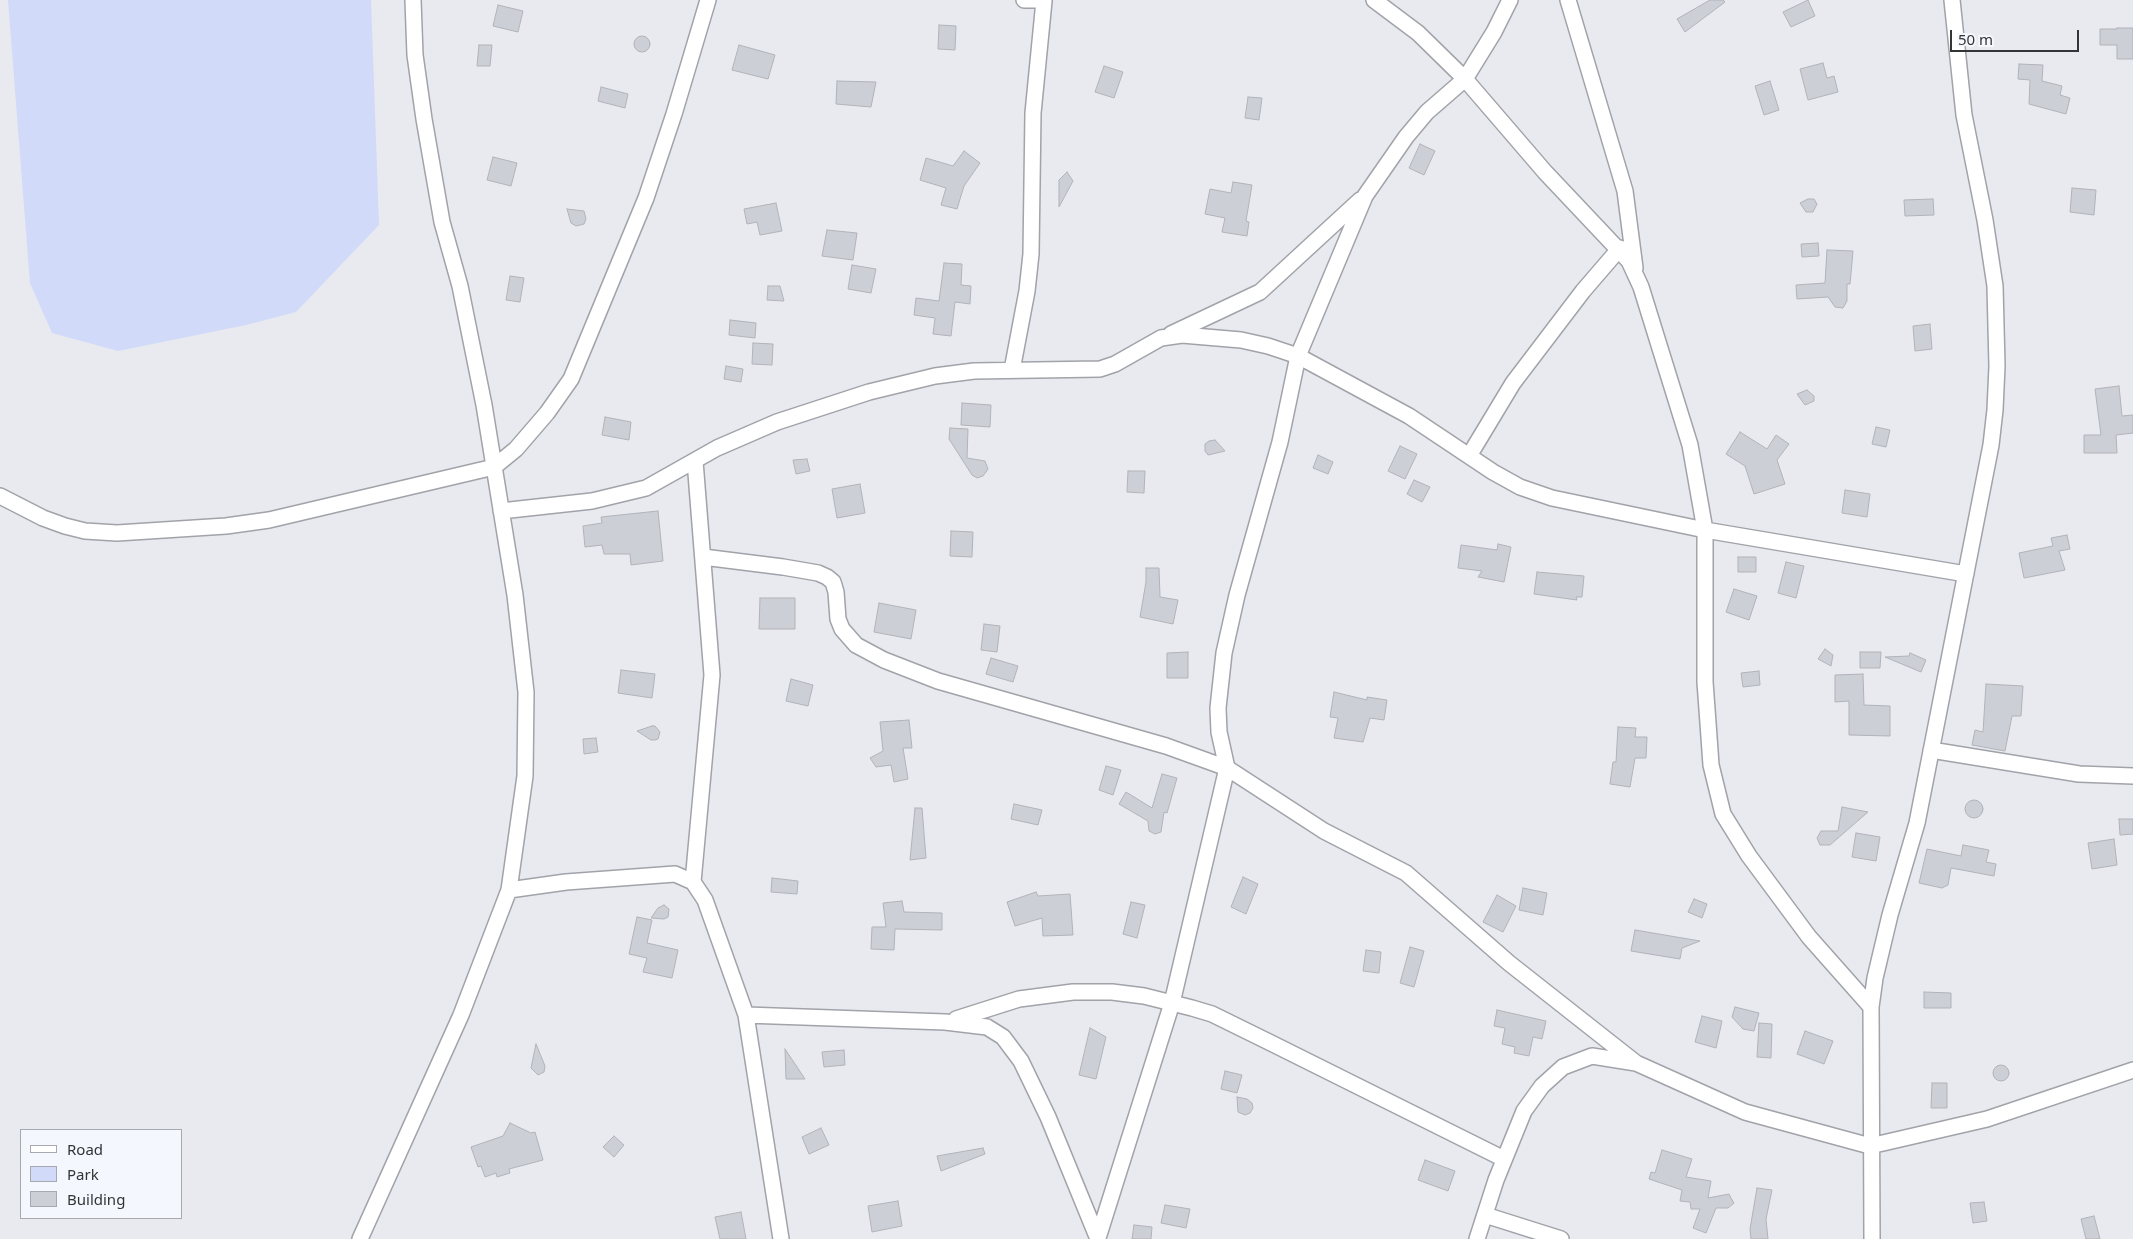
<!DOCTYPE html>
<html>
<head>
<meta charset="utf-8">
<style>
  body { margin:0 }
  #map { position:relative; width:2133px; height:1239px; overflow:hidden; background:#e8eaf0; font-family:"Noto Sans",sans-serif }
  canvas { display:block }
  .legend { position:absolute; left:20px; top:1129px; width:162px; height:90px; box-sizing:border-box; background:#f5f7fe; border:1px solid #a7a9ae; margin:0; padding:6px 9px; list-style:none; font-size:15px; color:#333436 }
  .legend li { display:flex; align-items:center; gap:10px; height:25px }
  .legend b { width:25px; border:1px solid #a7a9ae }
  .scale { position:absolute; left:1950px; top:30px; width:129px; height:22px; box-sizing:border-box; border:2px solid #333436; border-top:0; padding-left:6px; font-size:15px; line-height:18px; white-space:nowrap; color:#333436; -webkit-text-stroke:4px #f5f7fe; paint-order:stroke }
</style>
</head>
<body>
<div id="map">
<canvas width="2133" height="1239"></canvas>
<ul class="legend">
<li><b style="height:6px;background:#fff"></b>Road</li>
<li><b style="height:14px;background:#d1daf8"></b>Park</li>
<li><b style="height:14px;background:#cdcfd6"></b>Building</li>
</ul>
<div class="scale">50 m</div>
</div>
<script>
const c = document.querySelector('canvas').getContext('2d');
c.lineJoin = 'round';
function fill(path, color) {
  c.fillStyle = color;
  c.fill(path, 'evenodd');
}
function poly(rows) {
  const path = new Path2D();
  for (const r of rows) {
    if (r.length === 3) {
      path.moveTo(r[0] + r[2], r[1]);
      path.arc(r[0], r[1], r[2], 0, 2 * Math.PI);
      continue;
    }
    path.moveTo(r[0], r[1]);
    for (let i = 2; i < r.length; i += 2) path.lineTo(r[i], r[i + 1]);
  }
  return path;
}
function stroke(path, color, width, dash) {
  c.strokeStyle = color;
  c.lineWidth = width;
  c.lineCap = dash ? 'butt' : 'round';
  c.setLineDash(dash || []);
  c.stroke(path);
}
fill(poly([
  [8,0,371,0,379,225,296,312,246,325,118,351,52,333,30,283]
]), '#d1daf8');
const building = poly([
  [1710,0,1723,0,1725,2,1685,32,1677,19,1710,0],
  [1808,0,1815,16,1791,27,1783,12,1808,0],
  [498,5,523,11,518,32,493,26,498,5],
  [939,25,956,26,955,50,938,49,939,25],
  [2117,28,2133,28,2133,59,2117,59,2117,45,2100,45,2100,29,2117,29,2117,28],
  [642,44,8],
  [479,45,492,45,490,66,477,66,479,45],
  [739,45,775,55,768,79,732,70,739,45],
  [1823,63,1827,78,1834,76,1838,92,1808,100,1800,69,1823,63],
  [2019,64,2043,65,2042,81,2062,86,2060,95,2070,98,2066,114,2029,104,2030,80,2018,79,2019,64],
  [1104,66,1123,72,1114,98,1095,92,1104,66],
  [837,81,876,82,871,107,836,104,837,81],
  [1770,81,1779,110,1764,115,1755,86,1770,81],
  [601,87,628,94,625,108,598,101,601,87],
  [1248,97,1262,98,1259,120,1245,118,1248,97],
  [1420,144,1435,151,1424,175,1409,168,1420,144],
  [964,151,980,163,964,186,957,209,941,205,946,188,920,180,926,158,953,166,964,151],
  [493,157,517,163,511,186,487,180,493,157],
  [1067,172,1073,181,1059,207,1059,180,1067,172],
  [1233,182,1252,185,1246,221,1249,222,1247,236,1222,232,1225,218,1205,214,1210,189,1231,193,1233,182],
  [2072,188,2096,190,2094,215,2070,212,2072,188],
  [1808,199,1814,199,1817,204,1813,212,1806,212,1800,203,1808,199],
  [1933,199,1934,215,1905,216,1904,200,1933,199],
  [776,203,782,231,760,235,757,222,747,224,744,209,776,203],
  [567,209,584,211,586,219,584,224,576,226,571,223,567,209],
  [827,230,857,233,853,260,822,256,827,230],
  [1818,243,1819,256,1802,257,1801,244,1818,243],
  [1827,250,1853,251,1850,284,1847,284,1847,301,1843,308,1835,307,1828,297,1797,299,1796,285,1825,283,1827,250],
  [944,263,962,264,961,285,971,286,970,304,955,302,951,336,933,334,935,318,914,315,916,298,939,301,944,263],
  [852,265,876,269,871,293,848,289,852,265],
  [510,276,524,278,520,302,506,300,510,276],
  [768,286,780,286,784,301,767,300,768,286],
  [730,320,756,323,755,338,729,335,730,320],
  [1930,324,1932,349,1915,351,1913,326,1930,324],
  [753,343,773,344,772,365,752,364,753,343],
  [726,366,743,369,741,382,724,379,726,366],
  [2119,386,2122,416,2133,415,2133,433,2116,435,2117,453,2084,453,2084,435,2101,435,2095,389,2119,386],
  [1807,390,1814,396,1814,401,1805,405,1797,394,1807,390],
  [962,403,991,405,990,427,961,425,962,403],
  [605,417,631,422,629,440,602,435,605,417],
  [1876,427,1890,430,1886,447,1872,444,1876,427],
  [950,428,968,429,967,458,985,461,988,469,983,476,977,478,972,475,949,439,950,428],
  [1740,432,1767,449,1776,435,1789,444,1777,460,1785,484,1754,494,1745,466,1726,454,1740,432],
  [1215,440,1225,451,1208,455,1205,451,1205,444,1209,441,1215,440],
  [1400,446,1417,454,1405,479,1388,471,1400,446],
  [1318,455,1333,462,1328,474,1313,468,1318,455],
  [807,459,810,471,796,474,793,460,807,459],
  [1128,471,1145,471,1144,493,1127,492,1128,471],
  [1414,480,1430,487,1422,502,1407,494,1414,480],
  [860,484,865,513,837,518,832,489,860,484],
  [1845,490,1870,494,1867,517,1842,513,1845,490],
  [658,511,663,561,631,565,630,554,604,554,602,545,585,547,583,526,602,523,601,517,658,511],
  [951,531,973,532,972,557,950,556,951,531],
  [2067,535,2070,549,2059,551,2065,570,2024,578,2019,553,2053,546,2051,538,2067,535],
  [1498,544,1511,547,1504,582,1478,577,1482,571,1458,568,1461,545,1497,550,1498,544],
  [1738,557,1756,557,1756,572,1738,572,1738,557],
  [1786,562,1804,566,1796,598,1778,593,1786,562],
  [1146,568,1159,568,1160,597,1178,600,1173,624,1140,617,1146,582,1146,568],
  [1537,572,1584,576,1582,597,1576,597,1577,600,1534,594,1537,572],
  [1734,589,1757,596,1749,620,1726,612,1734,589],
  [760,598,795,598,795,629,759,629,760,598],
  [879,603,916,610,911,639,874,632,879,603],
  [984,624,1000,626,997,652,981,650,984,624],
  [1825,649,1833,655,1831,666,1818,659,1825,649],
  [1188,652,1188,678,1167,678,1167,653,1188,652],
  [1860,652,1881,652,1880,668,1860,668,1860,652],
  [1910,653,1926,660,1921,672,1885,657,1909,656,1910,653],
  [991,658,1018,666,1013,682,986,674,991,658],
  [621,670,655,674,652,698,618,693,621,670],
  [1759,671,1760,685,1743,687,1741,673,1759,671],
  [1863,674,1864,705,1890,706,1890,736,1849,735,1849,701,1835,702,1835,675,1863,674],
  [791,679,813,685,808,706,786,701,791,679],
  [1986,684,2023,686,2021,716,2012,716,2005,751,1972,745,1975,730,1983,732,1986,684],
  [1334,692,1367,700,1367,697,1387,700,1384,720,1370,718,1363,742,1334,738,1338,718,1330,717,1334,692],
  [909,720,912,748,903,748,908,779,894,782,891,765,876,767,870,758,883,751,880,722,909,720],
  [652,726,655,726,660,732,658,739,655,740,651,740,637,731,652,726],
  [1618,727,1636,728,1635,737,1647,737,1646,758,1635,758,1630,787,1610,784,1613,762,1616,762,1618,727],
  [596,738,598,752,584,754,583,739,596,738],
  [1106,766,1121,770,1113,795,1099,790,1106,766],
  [1162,774,1177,778,1167,813,1164,812,1161,832,1155,834,1149,831,1148,821,1119,804,1126,792,1152,808,1162,774],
  [1974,809,9],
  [1014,804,1042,810,1038,825,1011,819,1014,804],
  [1842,807,1868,812,1830,845,1820,845,1817,838,1821,831,1838,831,1842,807],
  [915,808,922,808,926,858,910,860,915,808],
  [2119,819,2133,819,2133,834,2120,835,2119,819],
  [1856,833,1880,837,1876,861,1852,857,1856,833],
  [2114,839,2117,865,2092,869,2088,843,2114,839],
  [1963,845,1989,850,1986,862,1996,864,1994,876,1951,868,1948,885,1942,888,1919,883,1927,849,1961,856,1963,845],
  [1243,877,1258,884,1246,914,1231,907,1243,877],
  [772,878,798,881,797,894,771,892,772,878],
  [1523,888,1547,893,1543,915,1519,910,1523,888],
  [1036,892,1038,896,1070,894,1073,935,1043,936,1042,918,1015,926,1007,902,1036,892],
  [1497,895,1516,906,1503,932,1483,922,1497,895],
  [1694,899,1707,904,1702,918,1688,912,1694,899],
  [902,901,904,912,942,913,942,930,895,929,894,950,871,949,872,927,886,927,883,903,902,901],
  [1131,902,1145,905,1137,938,1123,934,1131,902],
  [664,905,669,909,668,917,664,919,651,918,658,908,664,905],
  [637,917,652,920,647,943,678,950,672,978,643,972,647,958,629,954,637,917],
  [1635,930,1700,941,1682,948,1680,959,1631,951,1635,930],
  [1410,947,1424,951,1414,987,1400,983,1410,947],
  [1366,950,1381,952,1379,973,1363,971,1366,950],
  [1924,992,1951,993,1951,1008,1924,1008,1924,992],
  [1735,1007,1759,1013,1754,1031,1743,1029,1732,1017,1735,1007],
  [1497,1010,1546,1021,1542,1039,1533,1037,1529,1056,1514,1053,1515,1047,1502,1044,1505,1028,1494,1026,1497,1010],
  [1702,1016,1722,1021,1716,1048,1695,1042,1702,1016],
  [1759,1023,1772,1024,1771,1058,1757,1057,1759,1023],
  [1090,1028,1106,1037,1096,1079,1079,1075,1090,1028],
  [1805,1031,1833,1041,1824,1064,1797,1054,1805,1031],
  [536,1044,545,1066,544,1072,538,1075,531,1068,536,1044],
  [785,1049,805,1079,786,1079,785,1049],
  [844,1050,845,1065,824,1067,822,1052,844,1050],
  [2001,1073,8],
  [1225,1071,1242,1075,1237,1093,1221,1089,1225,1071],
  [1932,1083,1947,1083,1947,1108,1931,1108,1932,1083],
  [1237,1097,1247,1099,1252,1103,1253,1108,1250,1113,1245,1115,1238,1112,1237,1097],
  [510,1123,531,1133,535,1132,543,1160,509,1169,510,1173,497,1177,496,1173,485,1177,481,1166,478,1167,471,1147,503,1136,510,1123],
  [821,1128,829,1145,809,1154,802,1137,821,1128],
  [614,1136,624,1145,614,1157,603,1147,614,1136],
  [983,1148,985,1154,941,1171,937,1156,983,1148],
  [1662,1150,1692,1159,1686,1177,1711,1181,1708,1198,1729,1194,1731,1198,1734,1203,1728,1208,1716,1208,1706,1233,1693,1228,1700,1209,1691,1209,1690,1202,1680,1201,1682,1190,1649,1179,1651,1172,1655,1173,1662,1150],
  [1425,1160,1455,1171,1448,1191,1418,1180,1425,1160],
  [1757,1188,1772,1190,1766,1219,1768,1239,1751,1239,1750,1229,1757,1188],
  [898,1201,902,1226,872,1232,868,1206,898,1201],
  [1984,1202,1987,1221,1973,1223,1970,1203,1984,1202],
  [1165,1205,1190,1209,1186,1228,1161,1223,1165,1205],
  [741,1212,746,1239,720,1239,715,1217,741,1212],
  [2094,1216,2100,1239,2086,1239,2081,1219,2094,1216],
  [1134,1225,1152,1227,1151,1239,1132,1239,1134,1225]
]);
fill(building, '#cdcfd6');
stroke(building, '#b1b3b9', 1);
const street = poly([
  [1024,0,1044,0],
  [1374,0,1418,33,1465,79,1545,172,1629,261,1641,287,1690,445,1705,530,1966,574],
  [1568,0,1625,191,1635,268],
  [1171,334,1260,292,1360,200],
  [1012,370,1027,291,1031,254,1033,113,1044,1],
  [1469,456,1513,383,1583,291,1620,248],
  [0,496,43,518,65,526,85,531,117,533,226,526,269,520,494,467,516,449,547,413,571,379,646,198,674,114,708,0],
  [501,511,592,501,646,488,717,448,777,422,869,392,935,376,974,371,1100,369,1115,364,1161,338,1182,335,1241,340,1268,346,1298,356,1365,196,1406,137,1427,112,1465,79,1494,32,1510,0],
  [703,557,783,567,818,573,827,577,833,582,836,592,838,619,842,629,856,645,884,660,938,681,1166,746,1227,768,1324,831,1406,873,1509,963,1636,1063],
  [1931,750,2079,774,2133,776],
  [693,882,712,675,695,461],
  [509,890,566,882,675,874,693,882,705,900,746,1015,945,1022,987,1027,1003,1037,1021,1061,1048,1117,1098,1239],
  [746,1015,781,1239],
  [956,1019,1019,999,1073,992,1112,992,1144,996,1192,1008,1212,1014,1271,1043,1504,1159],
  [1485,1215,1561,1239],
  [1098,1238,1172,1003,1227,768,1219,732,1218,708,1224,653,1237,595,1280,442,1298,356,1409,416,1493,472,1520,487,1552,498,1705,530,1705,682,1708,723,1711,765,1723,814,1749,856,1809,937,1871,1007],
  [360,1239,461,1015,509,890,525,776,526,692,515,595,484,405,460,286,442,222,424,119,415,55,413,0],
  [1477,1239,1496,1180,1524,1111,1542,1086,1563,1067,1592,1056,1636,1063,1745,1112,1870,1146,1987,1119,2133,1070],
  [1872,1239,1871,1007,1875,978,1890,915,1917,823,1991,445,1995,410,1997,366,1995,286,1985,220,1964,115,1952,0]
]);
stroke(street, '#a1a3a9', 18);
stroke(street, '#fff', 15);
</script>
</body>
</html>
